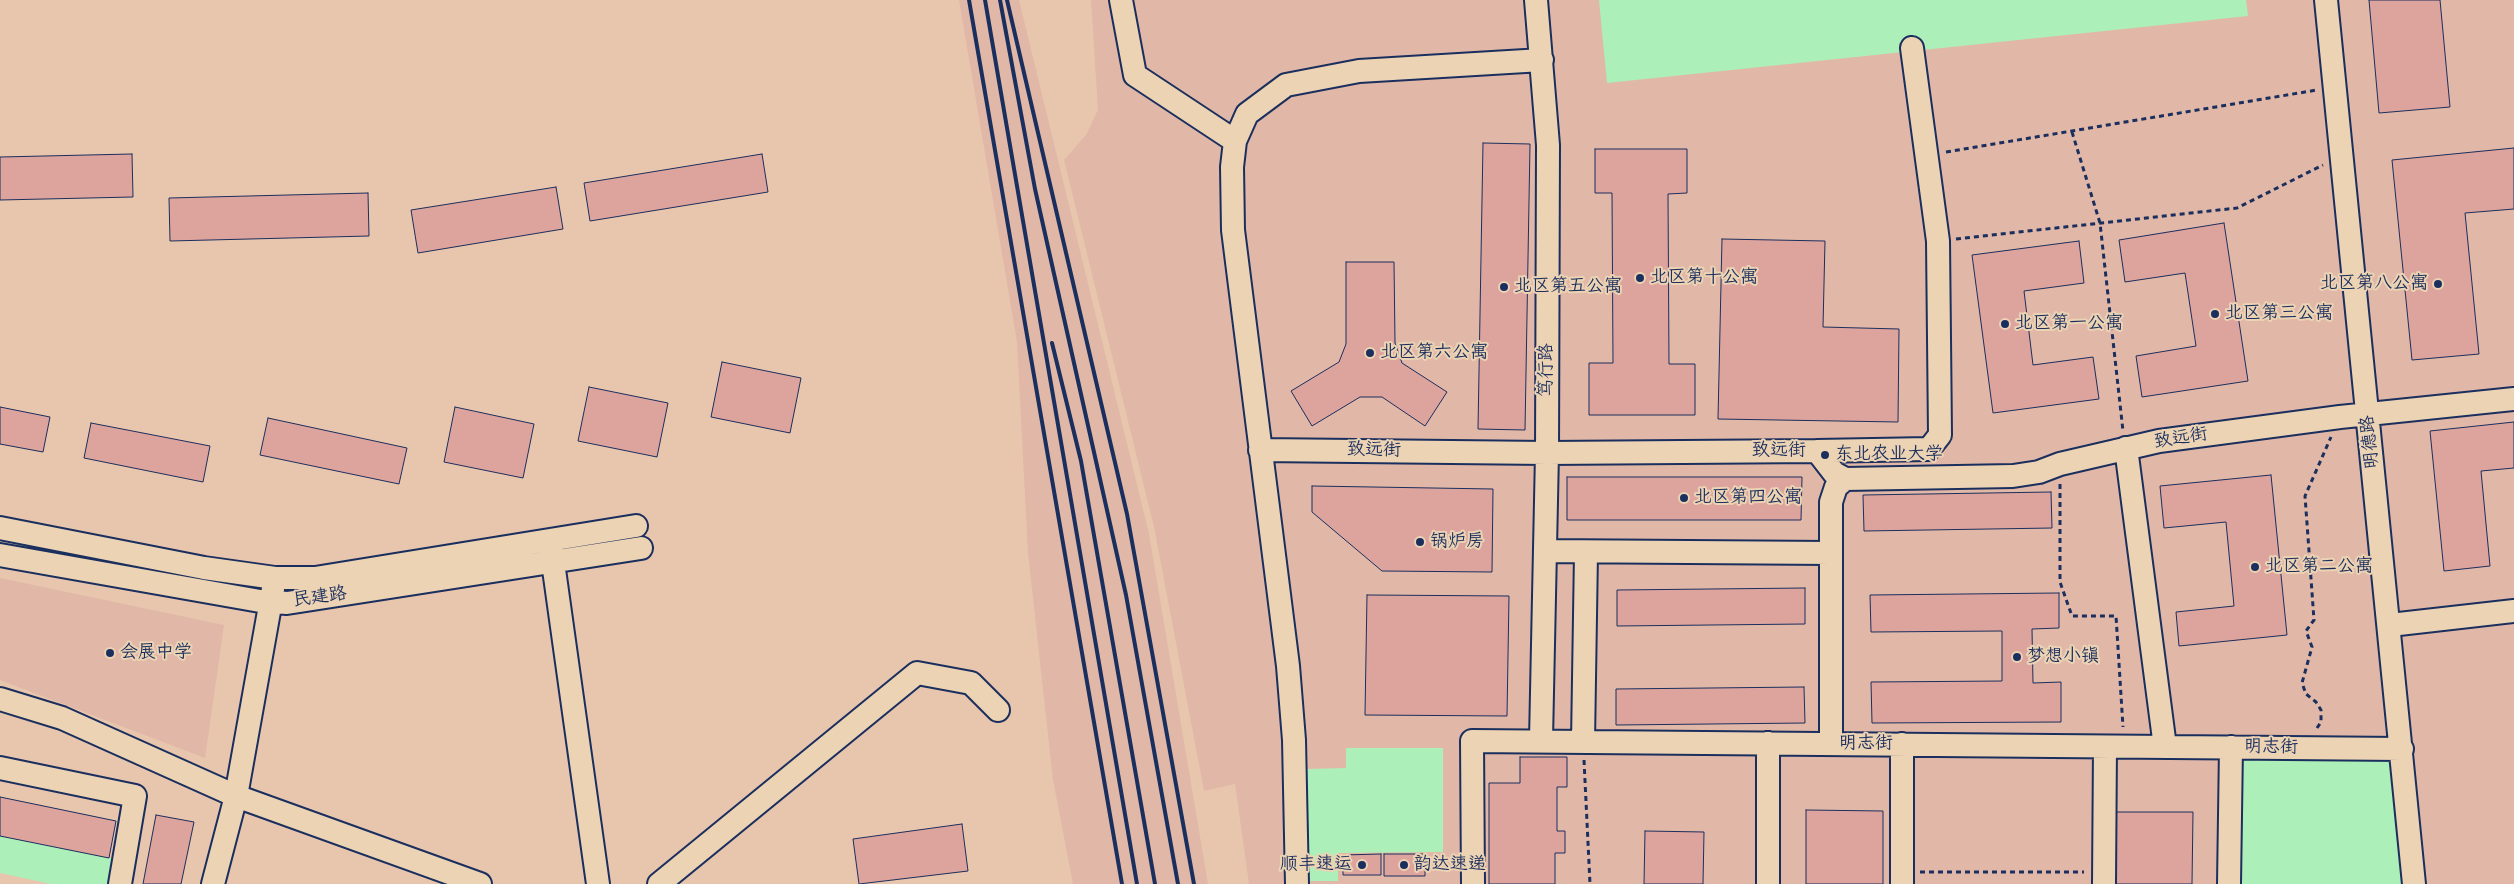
<!DOCTYPE html>
<html>
<head>
<meta charset="utf-8">
<style>
  body { margin:0 }
  canvas { display:block; background:#e8c5ad }
</style>
</head>
<body>
<canvas width="2514" height="884"></canvas>
<script>
const c = document.querySelector('canvas').getContext('2d');
c.lineJoin = 'round';
function fill(path, color) {
  c.fillStyle = color;
  c.fill(path, 'evenodd');
}
function poly(rows) {
  const path = new Path2D();
  for (const r of rows) {
    path.moveTo(r[0], r[1]);
    for (let i = 2; i < r.length; i += 2) path.lineTo(r[i], r[i + 1]);
  }
  return path;
}
function stroke(path, color, width, dash) {
  c.strokeStyle = color;
  c.lineWidth = width;
  c.lineCap = dash ? 'butt' : 'round';
  c.setLineDash(dash || []);
  c.stroke(path);
}
function label(font, color, halo, rows, align = 'center') {
  c.font = font + ' Mynerve,"LXGW WenKai TC",sans-serif';
  c.lineWidth = 4;
  c.setLineDash([]);
  c.textBaseline = 'middle';
  c.strokeStyle = halo;
  c.fillStyle = color;
  for (const [text, x, y, turn = 0] of rows) {
    c.save();
    c.translate(x, y);
    c.rotate((+turn || 0) * Math.PI / 180);
    c.textAlign = isNaN(turn) ? turn : align;
    if (halo) c.strokeText(text, 0, 0);
    c.fillText(text, 0, 0);
    c.restore();
  }
}
fill(poly([
  [959,0,1019,0,1149,534,1208,884,1073,884,1053,780,1028,553,1017,342],
  [1091,0,2514,0,2514,884,1249,884,1235,784,1204,791,1154,527,1064,160,1086,135,1098,110],
  [0,578,224,625,205,758,0,680]
]), '#e1b8a7');
fill(poly([
  [1599,0,2246,0,2248,16,1607,83],
  [2231,747,2402,749,2414,884,2232,884],
  [1346,748,1443,748,1443,852,1338,853,1338,881,1308,881,1307,769,1346,768],
  [0,836,109,858,117,857,110,884,51,884,0,873]
]), '#adefb8');
const building = poly([
  [2369,0,2440,0,2450,107,2379,113,2369,0],
  [1483,143,1530,144,1525,430,1478,429,1483,143],
  [2514,148,2514,209,2465,213,2479,354,2412,360,2392,160,2514,148],
  [1595,149,1687,149,1687,193,1668,194,1669,364,1695,364,1695,415,1589,415,1589,363,1613,363,1612,193,1595,193,1595,149],
  [132,154,133,197,0,200,0,157,132,154],
  [762,154,768,192,590,221,584,183,762,154],
  [556,187,563,229,418,253,411,210,556,187],
  [368,193,369,236,170,241,169,198,368,193],
  [2224,223,2248,381,2142,397,2136,356,2196,346,2185,273,2125,282,2119,240,2224,223],
  [1722,239,1825,241,1823,327,1899,329,1898,422,1718,419,1722,239],
  [2079,241,2084,283,2024,291,2033,365,2093,357,2099,399,1993,413,1972,255,2079,241],
  [1346,262,1394,262,1395,343,1402,363,1447,392,1425,426,1382,397,1360,397,1312,426,1291,391,1339,362,1346,344,1346,262],
  [722,362,801,378,790,433,711,417,722,362],
  [589,387,668,403,657,457,578,441,589,387],
  [0,407,50,417,43,452,0,444,0,407],
  [455,407,534,424,523,478,444,462,455,407],
  [268,418,407,448,399,484,260,455,268,418],
  [2514,422,2514,468,2481,471,2490,566,2444,571,2430,431,2514,422],
  [91,423,210,446,203,482,84,458,91,423],
  [2271,475,2287,635,2179,646,2176,612,2234,606,2226,522,2164,528,2160,486,2271,475],
  [1567,477,1802,477,1801,520,1567,520,1567,477],
  [1312,486,1493,489,1492,572,1382,571,1312,512,1312,486],
  [2051,492,2052,528,1864,531,1863,495,2051,492],
  [1805,588,1805,624,1617,626,1617,590,1805,588],
  [2059,593,2059,628,2032,629,2033,683,2061,682,2061,722,1872,723,1871,682,2002,681,2002,631,1871,632,1870,595,2059,593],
  [1367,595,1509,596,1507,716,1365,715,1367,595],
  [1804,687,1805,723,1616,725,1616,689,1804,687],
  [1520,757,1567,757,1567,787,1557,787,1557,831,1565,831,1565,853,1555,853,1555,884,1489,884,1489,783,1520,783,1520,757],
  [0,797,116,821,109,858,0,836,0,797],
  [1806,810,1883,811,1883,884,1806,884,1806,810],
  [2112,812,2193,812,2192,884,2111,884,2112,812],
  [156,815,194,822,181,884,143,884,156,815],
  [962,824,968,871,859,884,853,839,962,824],
  [1645,831,1704,832,1703,884,1644,884,1645,831],
  [1381,854,1381,875,1343,875,1343,855,1381,854],
  [1384,854,1425,854,1425,876,1384,876,1384,854]
]);
fill(building, '#dda39d');
stroke(building, '#1b2f5e', 1);
const minor = poly([
  [1121,0,1135,75,1235,141],
  [1536,0,1548,145,1547,453,1541,740],
  [2326,0,2414,884],
  [2126,448,2165,747],
  [1260,450,1547,453,1817,451,1834,473,1845,479,2013,476,2039,472,2060,464,2159,441,2340,417,2514,399],
  [1817,451,1929,449,1940,435,1938,241,1912,48],
  [0,528,204,568,275,578,315,578,636,526],
  [551,548,598,884],
  [1545,551,1831,553],
  [0,555,260,601,287,603,641,548],
  [2390,625,2514,611],
  [0,699,62,718,236,796,480,884],
  [1583,742,1586,553],
  [1831,744,1831,502,1836,487,1845,479],
  [1902,744,1902,884],
  [0,768,135,796,120,884],
  [213,884,236,796,273,589],
  [659,884,917,673,971,683,998,710],
  [1297,884,1294,740,1288,666,1233,230,1232,167,1235,141,1247,114,1286,85,1359,71,1542,60],
  [1473,884,1472,741,2402,749],
  [1768,884,1768,743],
  [2104,884,2105,747],
  [2229,884,2231,747]
]);
stroke(minor, '#1b2f5e', 26);
stroke(poly([
  [2072,132,2100,223,2123,431],
  [1946,152,2317,90],
  [1956,239,2237,208,2323,165],
  [2060,484,2060,582,2072,616,2116,616,2123,727],
  [2317,728,2321,722,2321,710,2316,702,2306,694,2302,683,2312,647,2306,631,2314,620,2305,496,2331,437],
  [1584,760,1590,884],
  [1920,872,2084,872]
]), '#1b2f5e', 3, [5, 4]);
stroke(minor, '#ecd3b4', 22);
stroke(poly([
  [969,0,1122,884],
  [985,0,1137,884],
  [1000,0,1035,189,1126,595,1178,884],
  [1007,0,1127,514,1194,884],
  [1052,343,1081,461,1155,884]
]), '#1b2f5e', 4);
for (const [x, y, r, color] of [
  [1640,278,5,"#1b2f5e"],
  [2438,284,5,"#1b2f5e"],
  [1504,287,5,"#1b2f5e"],
  [2215,314,5,"#1b2f5e"],
  [2005,324,5,"#1b2f5e"],
  [1370,353,5,"#1b2f5e"],
  [1825,455,5,"#1b2f5e"],
  [1684,498,5,"#1b2f5e"],
  [1420,542,5,"#1b2f5e"],
  [2255,567,5,"#1b2f5e"],
  [110,653,5,"#1b2f5e"],
  [2017,657,5,"#1b2f5e"],
  [1362,865,5,"#1b2f5e"],
  [1404,865,5,"#1b2f5e"]
]) {
  const dot = new Path2D();
  dot.arc(x, y, r, 0, 2 * Math.PI);
  c.fillStyle = color;
  c.fill(dot);
  stroke(dot, '#ecd3b4', 2);
}
label('18px', '#1b2f5e', '#ecd3b4', [
  ["北区第十公寓",1650,278],
  ["北区第八公寓",2428,284,"right"],
  ["北区第五公寓",1514,287],
  ["北区第三公寓",2225,314],
  ["北区第一公寓",2015,324],
  ["北区第六公寓",1380,353],
  ["东北农业大学",1835,455],
  ["北区第四公寓",1694,498],
  ["锅炉房",1430,542],
  ["北区第二公寓",2265,567],
  ["会展中学",120,653],
  ["梦想小镇",2027,657],
  ["顺丰速运",1352,865,"right"],
  ["韵达速递",1414,865]
], 'left');
label('18px', '#1b2f5e', '#ecd3b4', [
  ["笃行路",1547,370,-90],
  ["致远街",2181,439,-9],
  ["明德路",2371,442,-96],
  ["致远街",1374,451,1],
  ["致远街",1779,451],
  ["民建路",320,598,-8],
  ["明志街",1866,744],
  ["明志街",2271,748,1]
]);
</script>
</body>
</html>
